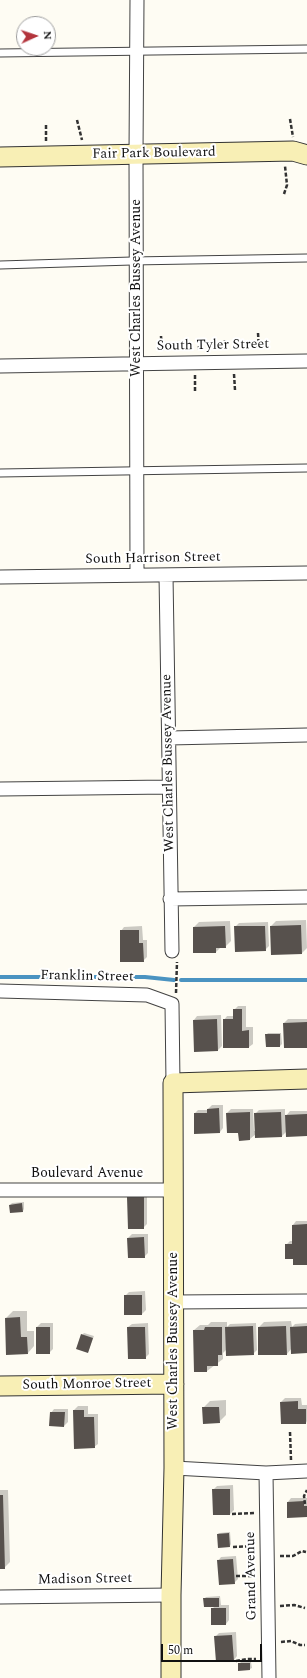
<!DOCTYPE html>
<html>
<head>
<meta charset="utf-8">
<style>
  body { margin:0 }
  #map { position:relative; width:307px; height:1678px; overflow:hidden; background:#fefcf3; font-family:Spectral,serif }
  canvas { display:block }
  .north { position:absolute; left:16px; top:16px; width:40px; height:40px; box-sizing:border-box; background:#fff; border:1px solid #9f9f9f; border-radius:50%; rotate:87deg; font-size:11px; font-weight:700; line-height:16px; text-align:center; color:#101010 }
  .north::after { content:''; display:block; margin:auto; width:14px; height:18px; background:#b3343c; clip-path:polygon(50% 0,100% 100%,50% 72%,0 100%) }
  .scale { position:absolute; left:161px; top:1644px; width:101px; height:18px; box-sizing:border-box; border:2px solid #101010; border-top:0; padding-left:5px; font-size:12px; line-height:14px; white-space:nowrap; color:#101010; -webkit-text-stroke:3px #fff; paint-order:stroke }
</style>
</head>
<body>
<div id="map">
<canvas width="307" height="1678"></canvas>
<div class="north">N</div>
<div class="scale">50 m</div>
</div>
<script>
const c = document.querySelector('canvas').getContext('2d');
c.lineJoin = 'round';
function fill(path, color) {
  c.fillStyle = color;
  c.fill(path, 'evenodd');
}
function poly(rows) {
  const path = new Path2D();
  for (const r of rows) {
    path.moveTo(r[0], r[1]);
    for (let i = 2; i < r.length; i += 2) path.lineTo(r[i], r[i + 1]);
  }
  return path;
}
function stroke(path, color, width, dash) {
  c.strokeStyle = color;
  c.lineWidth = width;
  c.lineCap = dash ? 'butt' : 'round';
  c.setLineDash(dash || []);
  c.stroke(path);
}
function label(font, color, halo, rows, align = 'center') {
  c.font = font + ' Spectral,serif';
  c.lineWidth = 4;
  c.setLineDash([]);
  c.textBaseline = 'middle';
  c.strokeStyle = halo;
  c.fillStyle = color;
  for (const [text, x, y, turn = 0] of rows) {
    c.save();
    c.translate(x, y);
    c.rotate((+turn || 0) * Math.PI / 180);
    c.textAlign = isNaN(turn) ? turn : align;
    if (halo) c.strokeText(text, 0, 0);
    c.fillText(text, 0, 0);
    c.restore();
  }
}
fill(poly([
  [306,920,307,948,302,953,271,926,276,921],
  [230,921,231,941,225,947,221,947,216,952,194,952,194,927,199,922],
  [268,922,269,946,265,950,235,927,239,923],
  [142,926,143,940,147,940,147,957,143,961,121,931,124,927],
  [238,1006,246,1006,246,1027,253,1027,253,1044,249,1047,224,1020,227,1016,234,1016,234,1010],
  [221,1015,222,1046,218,1050,194,1020,197,1016],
  [288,1019,307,1019,307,1047,284,1023],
  [268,1033,281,1033,282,1044,280,1046,266,1035],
  [212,1105,223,1105,223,1128,220,1132,195,1113,198,1110,207,1110],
  [231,1109,253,1109,254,1131,256,1131,255,1114,259,1110,285,1109,285,1117,290,1111,307,1111,307,1135,287,1131,282,1136,256,1134,250,1139,240,1140,239,1132,227,1113],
  [132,1193,147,1193,147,1224,143,1228,128,1197],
  [24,1202,24,1209,23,1211,10,1205,12,1203],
  [296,1221,307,1221,307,1264,286,1245,290,1241,293,1241,293,1225],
  [132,1234,148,1234,148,1253,144,1257,128,1238],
  [145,1291,146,1310,142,1314,125,1296,129,1292],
  [13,1311,27,1311,27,1331,34,1331,34,1346,28,1353,6,1318],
  [291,1321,292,1327,295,1324,307,1323,307,1352,292,1348,287,1354,259,1327,264,1322],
  [211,1322,227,1322,227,1327,230,1324,256,1323,257,1350,253,1354,227,1349,223,1353,223,1359,207,1371,194,1330,200,1325,208,1325],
  [41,1323,53,1323,53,1349,49,1353,37,1327],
  [148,1323,149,1354,145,1358,128,1327,132,1324],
  [84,1333,94,1336,88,1352,82,1335],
  [285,1398,301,1398,302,1405,307,1405,307,1421,306,1423,281,1402],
  [226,1400,226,1415,219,1422,203,1408,210,1401],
  [78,1406,88,1406,88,1414,98,1414,98,1444,94,1447,74,1410],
  [54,1409,68,1409,68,1422,64,1426,51,1413],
  [233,1485,234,1510,230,1514,214,1514,213,1490,217,1486],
  [0,1490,8,1490,10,1562,4,1568,0,1568],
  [291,1498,307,1498,307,1516,288,1502],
  [230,1532,231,1544,230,1546,218,1534,219,1533],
  [236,1556,238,1579,234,1583,218,1561,221,1557],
  [220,1596,221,1605,229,1605,229,1620,226,1624,212,1609,215,1606,204,1599,206,1597],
  [236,1632,237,1656,234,1660,215,1637,219,1633],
  [241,1662,251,1662,252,1668,250,1669,239,1664]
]), '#0003');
stroke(poly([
  [0,977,145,977,174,980],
  [181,980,307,980]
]), '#4a93c1', 4);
fill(poly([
  [301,925,302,954,271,955,270,926],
  [225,926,226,948,216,948,216,953,193,953,193,927],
  [234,926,265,926,266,951,235,952],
  [120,930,139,930,139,943,143,943,144,962,120,962],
  [233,1009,242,1009,242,1031,249,1030,249,1048,223,1048,223,1019,233,1019],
  [217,1019,218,1051,194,1052,193,1020],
  [307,1022,307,1048,284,1048,283,1023],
  [265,1034,280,1034,280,1047,266,1047],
  [219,1108,220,1133,194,1134,194,1113,207,1113,207,1109],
  [250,1112,250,1140,239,1141,238,1133,227,1133,226,1113],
  [281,1112,282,1137,255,1138,254,1113],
  [307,1114,307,1136,286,1137,285,1115],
  [144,1196,144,1229,128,1229,127,1197],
  [22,1203,23,1212,10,1213,9,1205],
  [307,1224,307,1265,293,1265,293,1259,285,1259,285,1244,292,1244,292,1225],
  [144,1237,145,1258,128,1258,127,1238],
  [124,1295,142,1295,142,1315,124,1315],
  [20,1317,21,1337,27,1337,28,1354,6,1355,5,1318],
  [253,1326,254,1355,226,1356,225,1327],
  [286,1326,287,1355,258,1355,258,1327],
  [307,1326,307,1353,291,1354,290,1327],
  [36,1327,50,1327,50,1354,36,1354],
  [127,1327,145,1327,146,1359,128,1359],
  [205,1327,222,1327,222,1355,218,1355,218,1366,207,1366,207,1372,194,1372,193,1330,204,1330],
  [81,1334,93,1338,88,1353,76,1349],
  [298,1401,298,1409,306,1409,306,1424,281,1424,280,1402],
  [202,1407,219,1407,220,1423,203,1424],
  [73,1410,84,1410,84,1417,94,1417,95,1448,74,1449],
  [50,1412,65,1412,64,1427,49,1426],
  [212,1489,230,1489,230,1515,213,1515],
  [0,1495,3,1495,5,1569,0,1569],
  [304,1501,304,1506,307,1506,307,1517,287,1518,287,1502],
  [229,1533,230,1547,218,1548,217,1534],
  [233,1559,235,1584,219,1585,217,1560],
  [203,1598,219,1598,219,1607,204,1607],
  [211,1608,226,1608,226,1625,211,1625],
  [232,1635,234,1661,216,1662,214,1636],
  [238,1663,250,1663,250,1670,238,1671]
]), '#57514d');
const lane = poly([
  [0,53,307,49],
  [0,265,132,261,307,258],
  [0,473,307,468]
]);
const street = poly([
  [137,0,136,154,137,575],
  [0,366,307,361],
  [166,575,172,951],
  [0,577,307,573],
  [169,738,307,735],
  [0,789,169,787],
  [170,899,307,897],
  [0,991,147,995,172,1004,173,1083],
  [0,1190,174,1190],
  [174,1302,307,1301],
  [174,1468,266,1473,307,1471],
  [266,1473,269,1678],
  [0,1597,171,1595]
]);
const secondary = poly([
  [0,157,293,151,307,155],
  [0,1386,174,1384],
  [171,1678,171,1595,174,1468,173,1083,307,1079]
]);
stroke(lane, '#434343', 9);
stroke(street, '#434343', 15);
stroke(secondary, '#323232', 21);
stroke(poly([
  [290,119,293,137],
  [77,120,82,140],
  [46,125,46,141],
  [284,194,287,185,285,166],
  [258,333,259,349],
  [161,336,162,351],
  [199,340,199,350],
  [225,350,225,339],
  [234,374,235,390],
  [195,375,195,391],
  [176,993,177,962],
  [290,1432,291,1460],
  [305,1504,304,1496,307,1490],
  [232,1514,254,1513],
  [233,1547,255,1546],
  [280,1556,293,1556,302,1551,306,1552],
  [236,1576,255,1576],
  [280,1606,294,1605,305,1608],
  [281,1642,291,1641,300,1645,305,1645],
  [236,1661,247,1659,256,1659]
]), '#323232', 2.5, [4, 2]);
stroke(lane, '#fff', 7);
stroke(street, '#fff', 13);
stroke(secondary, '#f8efb5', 19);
label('14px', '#101010', '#fff', [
  ["Fair Park Boulevard",154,154,-1],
  ["West Charles Bussey Avenue",137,288,-90],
  ["South Tyler Street",213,346,-1],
  ["South Harrison Street",153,559,-1],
  ["West Charles Bussey Avenue",169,763,-91],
  ["Franklin Street",87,977,1],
  ["Boulevard Avenue",87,1174],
  ["West Charles Bussey Avenue",174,1341,-90],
  ["South Monroe Street",87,1385,-1],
  ["Grand Avenue",252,1576,-91],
  ["Madison Street",85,1580,-1]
]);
</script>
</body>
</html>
